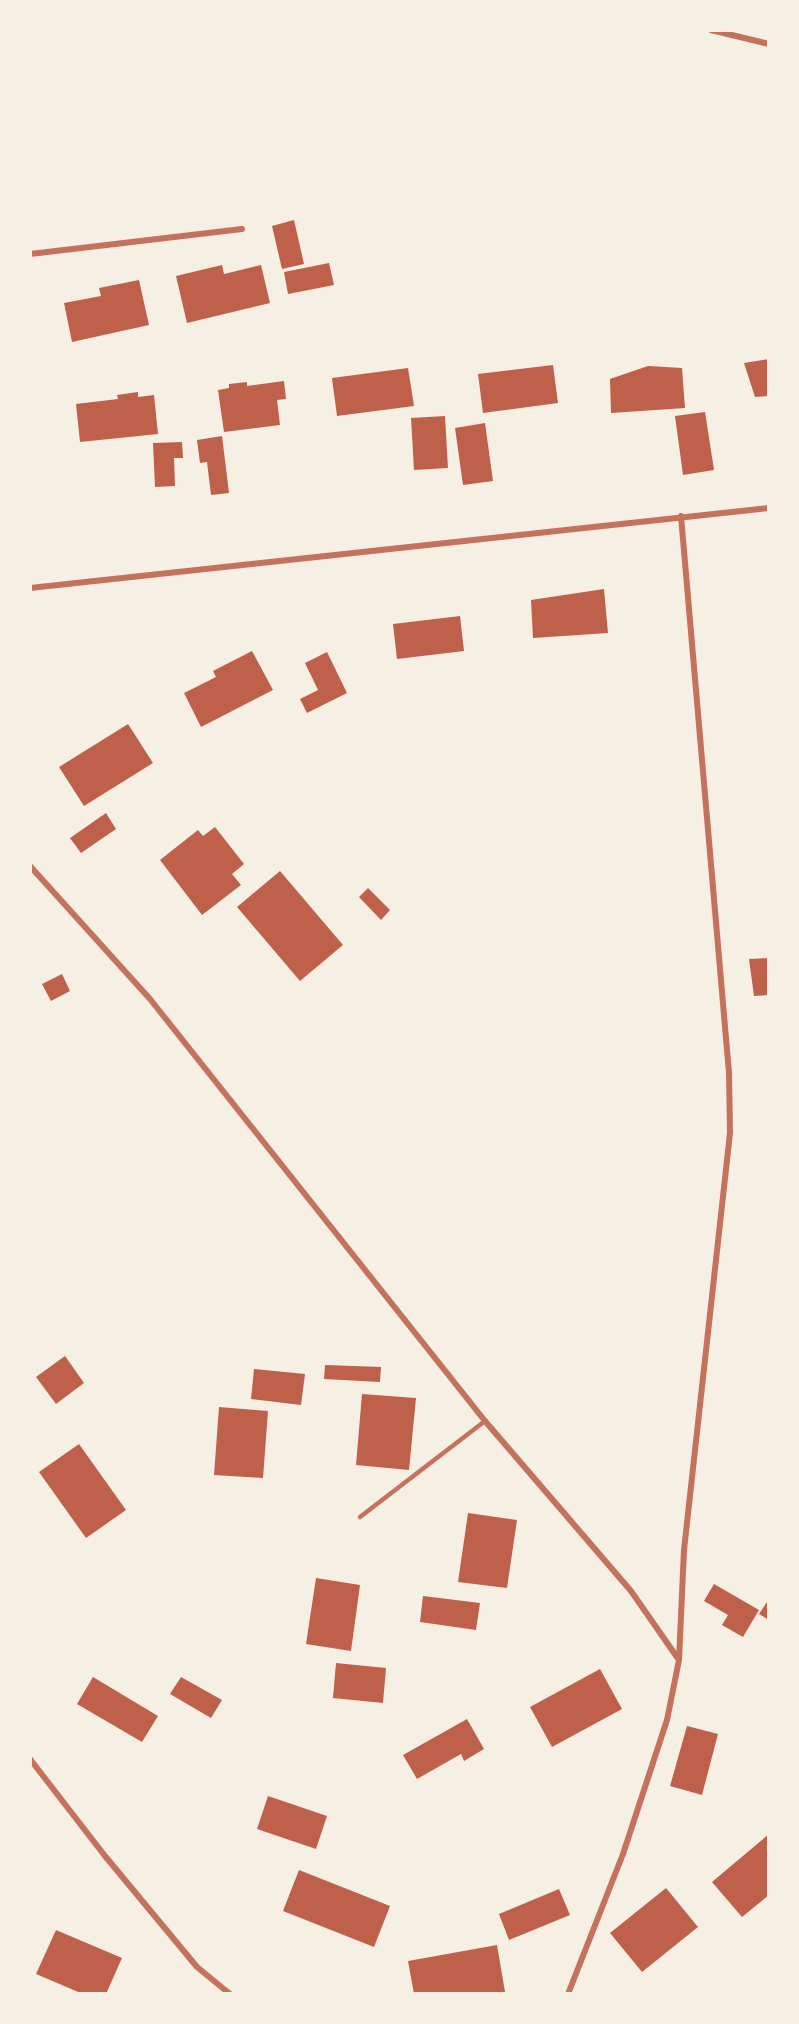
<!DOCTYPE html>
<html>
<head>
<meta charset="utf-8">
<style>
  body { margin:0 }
  #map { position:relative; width:799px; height:2024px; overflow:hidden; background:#f6efe4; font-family:"Noto Serif",serif }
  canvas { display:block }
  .frame { position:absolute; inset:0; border:32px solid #f6efe4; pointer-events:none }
</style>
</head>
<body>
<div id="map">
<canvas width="799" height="2024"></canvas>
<div class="frame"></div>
</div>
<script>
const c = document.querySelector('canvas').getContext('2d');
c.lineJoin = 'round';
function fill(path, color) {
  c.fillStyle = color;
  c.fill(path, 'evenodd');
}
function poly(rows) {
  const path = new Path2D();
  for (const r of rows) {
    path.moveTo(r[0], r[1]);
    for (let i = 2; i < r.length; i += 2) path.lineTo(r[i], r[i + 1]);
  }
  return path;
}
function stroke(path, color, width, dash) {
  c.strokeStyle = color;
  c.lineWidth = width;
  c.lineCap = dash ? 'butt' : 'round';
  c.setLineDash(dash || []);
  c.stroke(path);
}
fill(poly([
  [294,220,304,264,282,269,272,226],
  [329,263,334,285,288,294,284,272],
  [222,265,224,274,261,265,270,303,187,323,176,276],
  [139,280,149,325,72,342,64,303,101,296,99,288],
  [769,359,769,396,755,397,744,363],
  [553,365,558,403,483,413,478,374],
  [648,366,682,368,685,408,611,413,610,379],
  [408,368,414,406,337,416,332,378],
  [284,381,286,399,277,400,280,425,224,432,218,390,229,388,229,384,247,382,247,386],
  [138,392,138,397,154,395,158,434,80,442,76,404,118,399,117,395],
  [705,412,714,470,683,475,675,416],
  [445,416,448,468,414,470,411,418],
  [485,423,493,481,463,485,455,428],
  [222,436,229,493,211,495,207,462,200,463,197,440],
  [182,442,183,458,174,458,175,486,155,487,153,443],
  [604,589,608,633,533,638,531,600],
  [460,616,464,651,397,659,393,624],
  [252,651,273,690,201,727,184,693,216,677,213,671],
  [327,652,347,693,307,713,300,699,318,690,305,663],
  [128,724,153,763,84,806,59,767],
  [106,813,116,829,81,853,70,838],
  [215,827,244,864,232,874,241,885,202,915,160,860,198,830,203,836],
  [280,871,343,945,300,981,237,907],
  [368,888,390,910,381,920,359,897],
  [769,958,769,995,754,996,749,959],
  [62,974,70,991,51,1001,42,984],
  [65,1356,84,1383,56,1404,36,1377],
  [325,1365,381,1367,380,1382,324,1379],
  [254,1369,305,1374,301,1405,251,1399],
  [362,1394,416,1398,409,1470,356,1465],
  [219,1407,268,1411,263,1478,214,1475],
  [79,1444,126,1510,86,1538,39,1472],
  [468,1513,517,1520,507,1588,458,1582],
  [316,1578,360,1585,351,1651,306,1644],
  [714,1584,759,1610,743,1637,722,1625,728,1615,704,1601],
  [423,1596,480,1603,476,1630,420,1622],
  [769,1599,769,1620,759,1614],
  [336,1663,386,1668,383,1703,333,1698],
  [600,1669,622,1709,552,1747,530,1707],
  [93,1677,158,1716,142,1742,77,1704],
  [181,1677,222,1700,211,1718,170,1694],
  [467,1719,484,1749,464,1761,461,1754,417,1779,403,1755],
  [687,1726,718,1734,702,1795,670,1786],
  [268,1796,327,1816,316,1849,257,1829],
  [769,1834,769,1895,742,1917,712,1882],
  [299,1870,390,1906,374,1947,283,1911],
  [666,1888,698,1927,642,1972,610,1933],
  [559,1889,570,1915,509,1940,499,1914],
  [56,1930,122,1958,106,1994,83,1994,36,1974],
  [497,1945,505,1992,414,1994,408,1961]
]), '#bf614a');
stroke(poly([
  [360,1517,485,1421]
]), '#c5725c', 4.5);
stroke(poly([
  [711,30,769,44],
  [30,254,242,229],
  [30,588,769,508],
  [30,866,150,999,485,1421,631,1591,679,1660,667,1720,623,1854,568,1994],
  [679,1660,684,1550,730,1133,729,1073,681,516],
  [30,1759,105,1856,197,1967,230,1994]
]), '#c5725c', 6);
</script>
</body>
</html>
